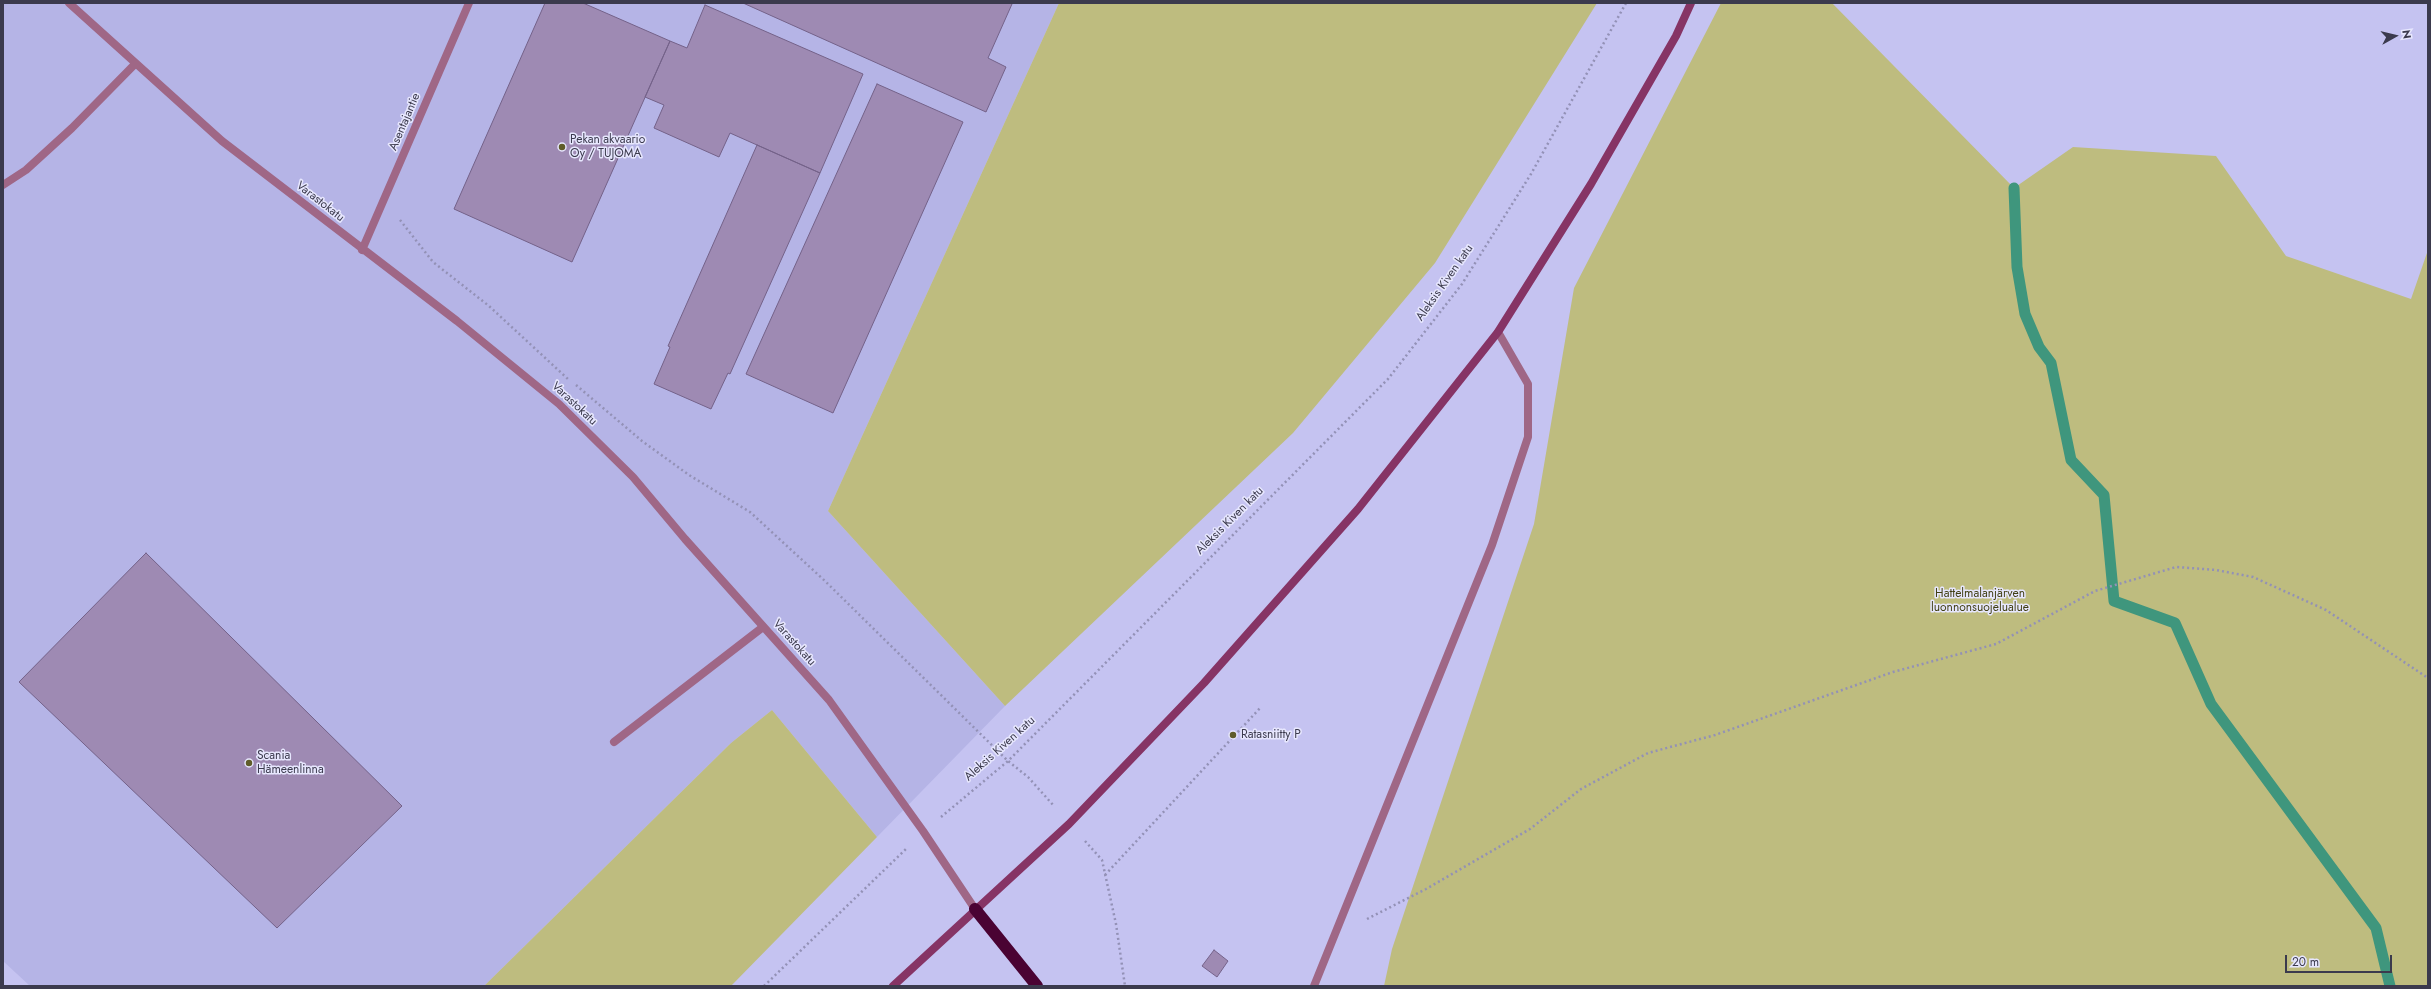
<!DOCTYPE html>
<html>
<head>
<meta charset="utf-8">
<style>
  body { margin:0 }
  #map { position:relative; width:2431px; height:989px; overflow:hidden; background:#c5c3f1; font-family:Jost,sans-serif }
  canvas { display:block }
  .frame { position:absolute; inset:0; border:4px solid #3b3a4d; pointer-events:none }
  .north { position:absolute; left:2375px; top:16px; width:40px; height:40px; -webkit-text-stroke:3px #e7e7fe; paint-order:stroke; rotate:82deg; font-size:11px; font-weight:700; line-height:16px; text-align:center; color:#3b3a4d }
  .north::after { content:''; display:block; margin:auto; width:14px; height:18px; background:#3b3a4d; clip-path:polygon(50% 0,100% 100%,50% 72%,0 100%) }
  .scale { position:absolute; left:2285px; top:955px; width:107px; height:18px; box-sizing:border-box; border:2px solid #3b3a4d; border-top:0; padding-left:5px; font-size:12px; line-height:14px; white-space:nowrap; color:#3b3a4d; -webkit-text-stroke:3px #e7e7fe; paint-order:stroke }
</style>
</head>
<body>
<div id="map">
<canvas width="2431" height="989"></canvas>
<div class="frame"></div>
<div class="north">N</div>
<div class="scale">20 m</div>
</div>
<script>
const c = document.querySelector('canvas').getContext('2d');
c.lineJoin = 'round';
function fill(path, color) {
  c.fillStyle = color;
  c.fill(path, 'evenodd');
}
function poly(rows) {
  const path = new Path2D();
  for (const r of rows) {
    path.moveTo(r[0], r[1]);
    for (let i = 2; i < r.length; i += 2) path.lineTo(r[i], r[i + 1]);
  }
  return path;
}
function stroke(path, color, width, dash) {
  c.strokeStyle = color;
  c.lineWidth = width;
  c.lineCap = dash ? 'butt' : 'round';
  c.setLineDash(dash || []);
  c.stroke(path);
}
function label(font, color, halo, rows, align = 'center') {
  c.font = font + ' Jost,sans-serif';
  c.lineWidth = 3;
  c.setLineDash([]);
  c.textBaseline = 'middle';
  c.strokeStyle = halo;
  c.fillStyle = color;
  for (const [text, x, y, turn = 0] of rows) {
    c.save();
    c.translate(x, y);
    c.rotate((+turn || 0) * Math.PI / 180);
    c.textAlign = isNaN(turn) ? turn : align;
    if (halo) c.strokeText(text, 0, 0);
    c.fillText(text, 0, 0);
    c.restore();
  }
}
fill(poly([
  [3,3,1059,3,828,511,1005,706,877,837,772,710,731,743,484,986,30,986,3,961]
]), '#b5b4e6');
fill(poly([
  [1059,3,1597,3,1435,263,1293,433,1005,706,828,511],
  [1721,3,1832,3,2014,188,2073,147,2216,156,2286,256,2411,299,2428,250,2428,986,1384,986,1392,949,1534,524,1574,288],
  [772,710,877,837,731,986,484,986,731,743]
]), '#bebc7f');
stroke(poly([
  [2014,188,2017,267,2025,314,2039,347,2051,363,2071,460,2104,495,2114,601,2175,623,2211,704,2376,928,2390,986]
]), '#3f967d', 11);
const building = poly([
  [545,3,583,3,670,41,572,262,454,209,545,3],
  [743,3,1010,3,1012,4,988,58,1006,67,986,112,743,3],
  [705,5,863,74,820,173,730,133,719,157,654,128,664,105,645,97,670,41,687,48,705,5],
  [877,84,963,122,833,413,746,374,877,84],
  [757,145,820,173,730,374,728,373,711,409,654,384,670,347,668,346,757,145],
  [146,553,402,806,277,928,19,682,146,553],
  [1214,950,1228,961,1217,977,1202,966,1214,950]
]);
fill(building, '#9e8ab3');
stroke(building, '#746289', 1);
stroke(poly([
  [400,220,433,262,489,306,569,380],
  [576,385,642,441,689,475,750,512,825,581,1008,761,1028,777,1054,806],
  [941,817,1008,761,1388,379,1462,284,1531,174,1626,3],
  [1085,841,1102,860,1116,924,1125,986],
  [1105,875,1261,707],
  [1367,919,1426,889,1530,829,1581,789,1648,753,1715,735,1893,672,1996,644,2095,591,2176,567,2216,570,2253,577,2326,610,2428,678],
  [764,986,906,849]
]), '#9391b6', 2.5, [2, 3]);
stroke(poly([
  [3,185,26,170,72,128,135,64],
  [614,742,763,627],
  [1314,986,1492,545,1528,437,1528,384,1498,332]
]), '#9f6786', 8);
stroke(poly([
  [69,3,222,141,457,321,559,404,633,477,685,539,829,700,923,831,975,909],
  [362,250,469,3]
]), '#9f6786', 8);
stroke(poly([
  [893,986,1069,824,1204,683,1358,509,1498,332,1591,184,1676,36,1691,3]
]), '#863465', 8);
stroke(poly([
  [975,909,1037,986]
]), '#4a0333', 12);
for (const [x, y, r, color] of [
  [562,147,4,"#5f5c29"],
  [1233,735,4,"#5f5c29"],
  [249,763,4,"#5f5c29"]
]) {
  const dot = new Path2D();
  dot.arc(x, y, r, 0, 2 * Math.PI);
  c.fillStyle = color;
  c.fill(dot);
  stroke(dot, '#e7e7fe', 1.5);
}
label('12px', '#3b3a4d', '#e7e7fe', [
  ["Asentajantie",405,122,-67],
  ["Varastokatu",320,202,38],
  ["Aleksis Kiven katu",1445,283,-55],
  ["Varastokatu",574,404,43],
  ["Aleksis Kiven katu",1230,521,-45],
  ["Varastokatu",794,643,48],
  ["Aleksis Kiven katu",1000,749,-42]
]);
label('12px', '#3b3a4d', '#e7e7fe', [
  ["Pekan akvaario",570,140],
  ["Oy / TUJOMA",570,154],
  ["Ratasniitty P",1241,735],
  ["Scania",257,756],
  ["Hämeenlinna",257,770]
], 'left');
label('12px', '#413f13', '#e7e7fe', [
  ["Hattelmalanjärven",1980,594],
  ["luonnonsuojelualue",1980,608]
]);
</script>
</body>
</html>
